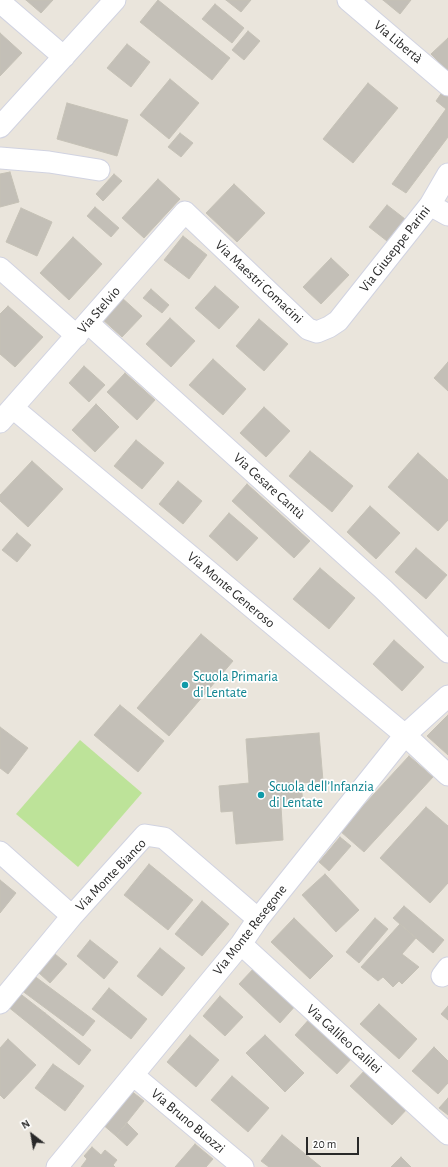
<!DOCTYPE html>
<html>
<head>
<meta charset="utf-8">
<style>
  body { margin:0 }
  #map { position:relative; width:448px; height:1167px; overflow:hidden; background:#eae5dc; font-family:"Alegreya Sans",sans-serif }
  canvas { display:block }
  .north { position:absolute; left:12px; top:1115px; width:40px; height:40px; -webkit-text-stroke:3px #fff; paint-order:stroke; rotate:329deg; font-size:11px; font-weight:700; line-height:16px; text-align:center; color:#292929 }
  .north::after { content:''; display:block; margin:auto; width:14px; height:18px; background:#292929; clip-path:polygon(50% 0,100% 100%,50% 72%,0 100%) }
  .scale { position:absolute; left:306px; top:1137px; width:53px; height:18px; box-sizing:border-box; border:2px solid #292929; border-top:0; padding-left:5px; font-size:12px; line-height:14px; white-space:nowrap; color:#292929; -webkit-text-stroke:3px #fff; paint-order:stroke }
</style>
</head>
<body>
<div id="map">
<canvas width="448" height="1167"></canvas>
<div class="north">N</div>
<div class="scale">20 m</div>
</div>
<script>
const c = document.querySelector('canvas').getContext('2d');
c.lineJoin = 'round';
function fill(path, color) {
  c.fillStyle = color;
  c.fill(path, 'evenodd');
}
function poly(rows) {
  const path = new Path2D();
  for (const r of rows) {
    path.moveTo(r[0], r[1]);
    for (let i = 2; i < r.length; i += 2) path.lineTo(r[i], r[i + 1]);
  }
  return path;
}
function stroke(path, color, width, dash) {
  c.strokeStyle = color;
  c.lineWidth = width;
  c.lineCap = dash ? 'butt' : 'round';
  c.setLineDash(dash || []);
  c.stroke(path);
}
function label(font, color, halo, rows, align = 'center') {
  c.font = font + ' "Alegreya Sans",sans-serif';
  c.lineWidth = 3.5;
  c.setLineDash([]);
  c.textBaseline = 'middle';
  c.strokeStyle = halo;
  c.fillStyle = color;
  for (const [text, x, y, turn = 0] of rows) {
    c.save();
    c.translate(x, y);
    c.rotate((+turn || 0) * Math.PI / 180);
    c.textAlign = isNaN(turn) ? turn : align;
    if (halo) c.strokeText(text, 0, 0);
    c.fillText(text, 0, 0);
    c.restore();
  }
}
fill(poly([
  [80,740,142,793,78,867,16,814]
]), '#bde399');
const building = poly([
  [26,0,53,0,41,13,26,0],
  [158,0,230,58,212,80,140,22,158,0],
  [226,0,251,0,241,12,226,0],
  [383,0,411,0,400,14,383,0],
  [215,4,244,28,232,43,202,19,215,4],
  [248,31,260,41,244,60,232,50,248,31],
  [0,33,22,53,0,76,0,33],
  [448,38,448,71,431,54,448,38],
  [127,44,150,62,131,87,107,68,127,44],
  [170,79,199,103,169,139,140,115,170,79],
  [368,83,398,108,353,163,323,139,368,83],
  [445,88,448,91,448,137,406,193,392,184,446,109,436,101,445,88],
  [67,103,128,120,117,156,57,139,67,103],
  [180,133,193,143,181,157,168,147,180,133],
  [10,172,19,202,0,207,0,174,10,172],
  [114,174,122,181,103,201,96,194,114,174],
  [158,179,180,199,144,238,122,218,158,179],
  [234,184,265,213,237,242,206,213,234,184],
  [387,205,405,219,387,241,369,227,387,205],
  [95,207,119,228,111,237,87,216,95,207],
  [21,208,52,222,37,256,6,242,21,208],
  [183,236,207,255,189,279,164,260,183,236],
  [73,237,102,264,69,300,40,273,73,237],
  [331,258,349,275,321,304,303,287,331,258],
  [215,286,239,307,219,329,195,308,215,286],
  [151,289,169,305,162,313,143,298,151,289],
  [121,297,142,316,122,337,101,318,121,297],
  [8,306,43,337,15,367,0,354,0,314,8,306],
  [170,318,195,341,171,367,146,344,170,318],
  [259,319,288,344,264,371,236,346,259,319],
  [213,359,246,389,223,415,189,385,213,359],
  [448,362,448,391,434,378,448,362],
  [84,366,105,385,89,402,69,383,84,366],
  [125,373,155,400,137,420,107,392,125,373],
  [96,404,119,427,95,452,72,430,96,404],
  [264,407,290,431,266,457,240,433,264,407],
  [136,440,164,463,142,489,114,466,136,440],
  [310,451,353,486,332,512,289,476,310,451],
  [418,453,448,480,448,520,438,531,388,487,418,453],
  [32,461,63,489,28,527,0,501,0,495,32,461],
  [178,481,202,501,183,524,159,504,178,481],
  [247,484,310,541,294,558,232,501,247,484],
  [370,506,400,533,376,559,347,532,370,506],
  [229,513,258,538,237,561,209,536,229,513],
  [17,533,31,545,17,562,2,550,17,533],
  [416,548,447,575,426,599,395,572,416,548],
  [320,568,355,598,329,629,293,599,320,568],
  [201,634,233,661,169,736,137,708,201,634],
  [394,640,424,667,402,691,373,664,394,640],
  [120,705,164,741,138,772,94,735,120,705],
  [448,715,448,755,427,736,448,715],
  [0,727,28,748,8,774,0,768,0,727],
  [319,733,323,781,301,783,303,804,281,806,283,840,236,844,233,811,221,812,219,786,249,783,246,739,319,733],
  [409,756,433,777,364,852,340,831,409,756],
  [426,807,448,826,448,883,430,903,380,858,426,807],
  [340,837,351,846,329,871,319,862,340,837],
  [149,864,193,900,168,930,124,895,149,864],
  [325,874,359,910,336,932,302,895,325,874],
  [0,880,16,893,0,913,0,880],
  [202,901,229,924,202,956,175,934,202,901],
  [404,906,444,940,433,953,393,918,404,906],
  [294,918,333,956,310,979,271,942,294,918],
  [375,918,388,929,359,963,346,952,375,918],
  [400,924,416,938,402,954,419,967,402,984,399,981,393,987,383,977,378,981,361,967,400,924],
  [90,940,118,962,104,979,77,956,90,940],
  [160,948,185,968,162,996,137,976,160,948],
  [55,954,67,964,50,983,39,973,55,954],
  [256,966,297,1004,280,1023,239,984,256,966],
  [33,975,95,1021,83,1036,21,990,33,975],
  [109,988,147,1019,131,1039,92,1009,109,988],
  [18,992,45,1013,33,1027,7,1006,18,992],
  [220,996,243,1017,225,1036,203,1016,220,996],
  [379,1004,417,1039,399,1059,360,1024,379,1004],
  [448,1006,448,1020,441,1014,448,1006],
  [45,1013,91,1050,79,1065,33,1027,45,1013],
  [312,1016,355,1055,337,1074,295,1035,312,1016],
  [190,1035,219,1060,196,1087,167,1062,190,1035],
  [265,1035,304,1073,285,1092,246,1053,265,1035],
  [8,1039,36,1065,4,1099,0,1095,0,1048,8,1039],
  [434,1047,448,1061,448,1083,438,1094,412,1071,434,1047],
  [53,1064,84,1086,65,1111,35,1088,53,1064],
  [367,1068,409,1107,392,1125,350,1086,367,1068],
  [232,1076,269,1108,248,1132,211,1100,232,1076],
  [130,1090,144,1101,116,1136,101,1123,130,1090],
  [448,1098,448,1115,439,1108,448,1098],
  [127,1123,138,1134,127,1146,116,1136,127,1123],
  [282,1135,321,1167,269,1167,261,1161,282,1135],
  [195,1144,213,1159,206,1167,175,1167,195,1144],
  [92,1147,101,1155,105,1150,117,1160,113,1165,115,1167,81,1167,87,1159,84,1156,92,1147],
  [401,1157,411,1167,391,1167,401,1157]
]);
fill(building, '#c3bfb7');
stroke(building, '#c5c1b6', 1);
const minor = poly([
  [348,0,448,85],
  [0,2,64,57],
  [0,127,115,0],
  [0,158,49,162,99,170],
  [430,205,448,215],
  [0,268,77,336],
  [88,323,383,589,448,652],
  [13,408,405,735,448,775],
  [0,422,185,212,308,329,317,332,329,327,338,321,430,205,448,174],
  [0,852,72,916],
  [241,944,448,1134],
  [442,976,448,968],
  [0,1003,72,916,145,835,164,838,258,919],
  [133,1075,243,1167],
  [57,1167,241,944,258,919,405,735,448,696]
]);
stroke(minor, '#d1d3e1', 23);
stroke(minor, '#fff', 21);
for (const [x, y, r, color] of [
  [185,685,4,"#0f9aa8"],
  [261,795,4,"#0f9aa8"]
]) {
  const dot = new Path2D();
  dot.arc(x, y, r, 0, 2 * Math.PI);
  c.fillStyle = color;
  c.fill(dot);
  stroke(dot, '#fff', 1.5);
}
label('14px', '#292929', '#fff', [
  ["Via Libertà",398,42,40],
  ["Via Giuseppe Parini",395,249,-52],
  ["Via Maestri Comacini",259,282,43],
  ["Via Stelvio",99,310,-49],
  ["Via Cesare Cantù",269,486,42],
  ["Via Monte Generoso",231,590,40],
  ["Via Monte Bianco",111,875,-46],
  ["Via Monte Resegone",250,930,-52],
  ["Via Galileo Galilei",344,1039,42],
  ["Via Bruno Buozzi",188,1121,40]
]);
label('14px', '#0d838f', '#fff', [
  ["Scuola Primaria",193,677],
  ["di Lentate",193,693],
  ["Scuola dell’Infanzia",269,787],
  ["di Lentate",269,803]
], 'left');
</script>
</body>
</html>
